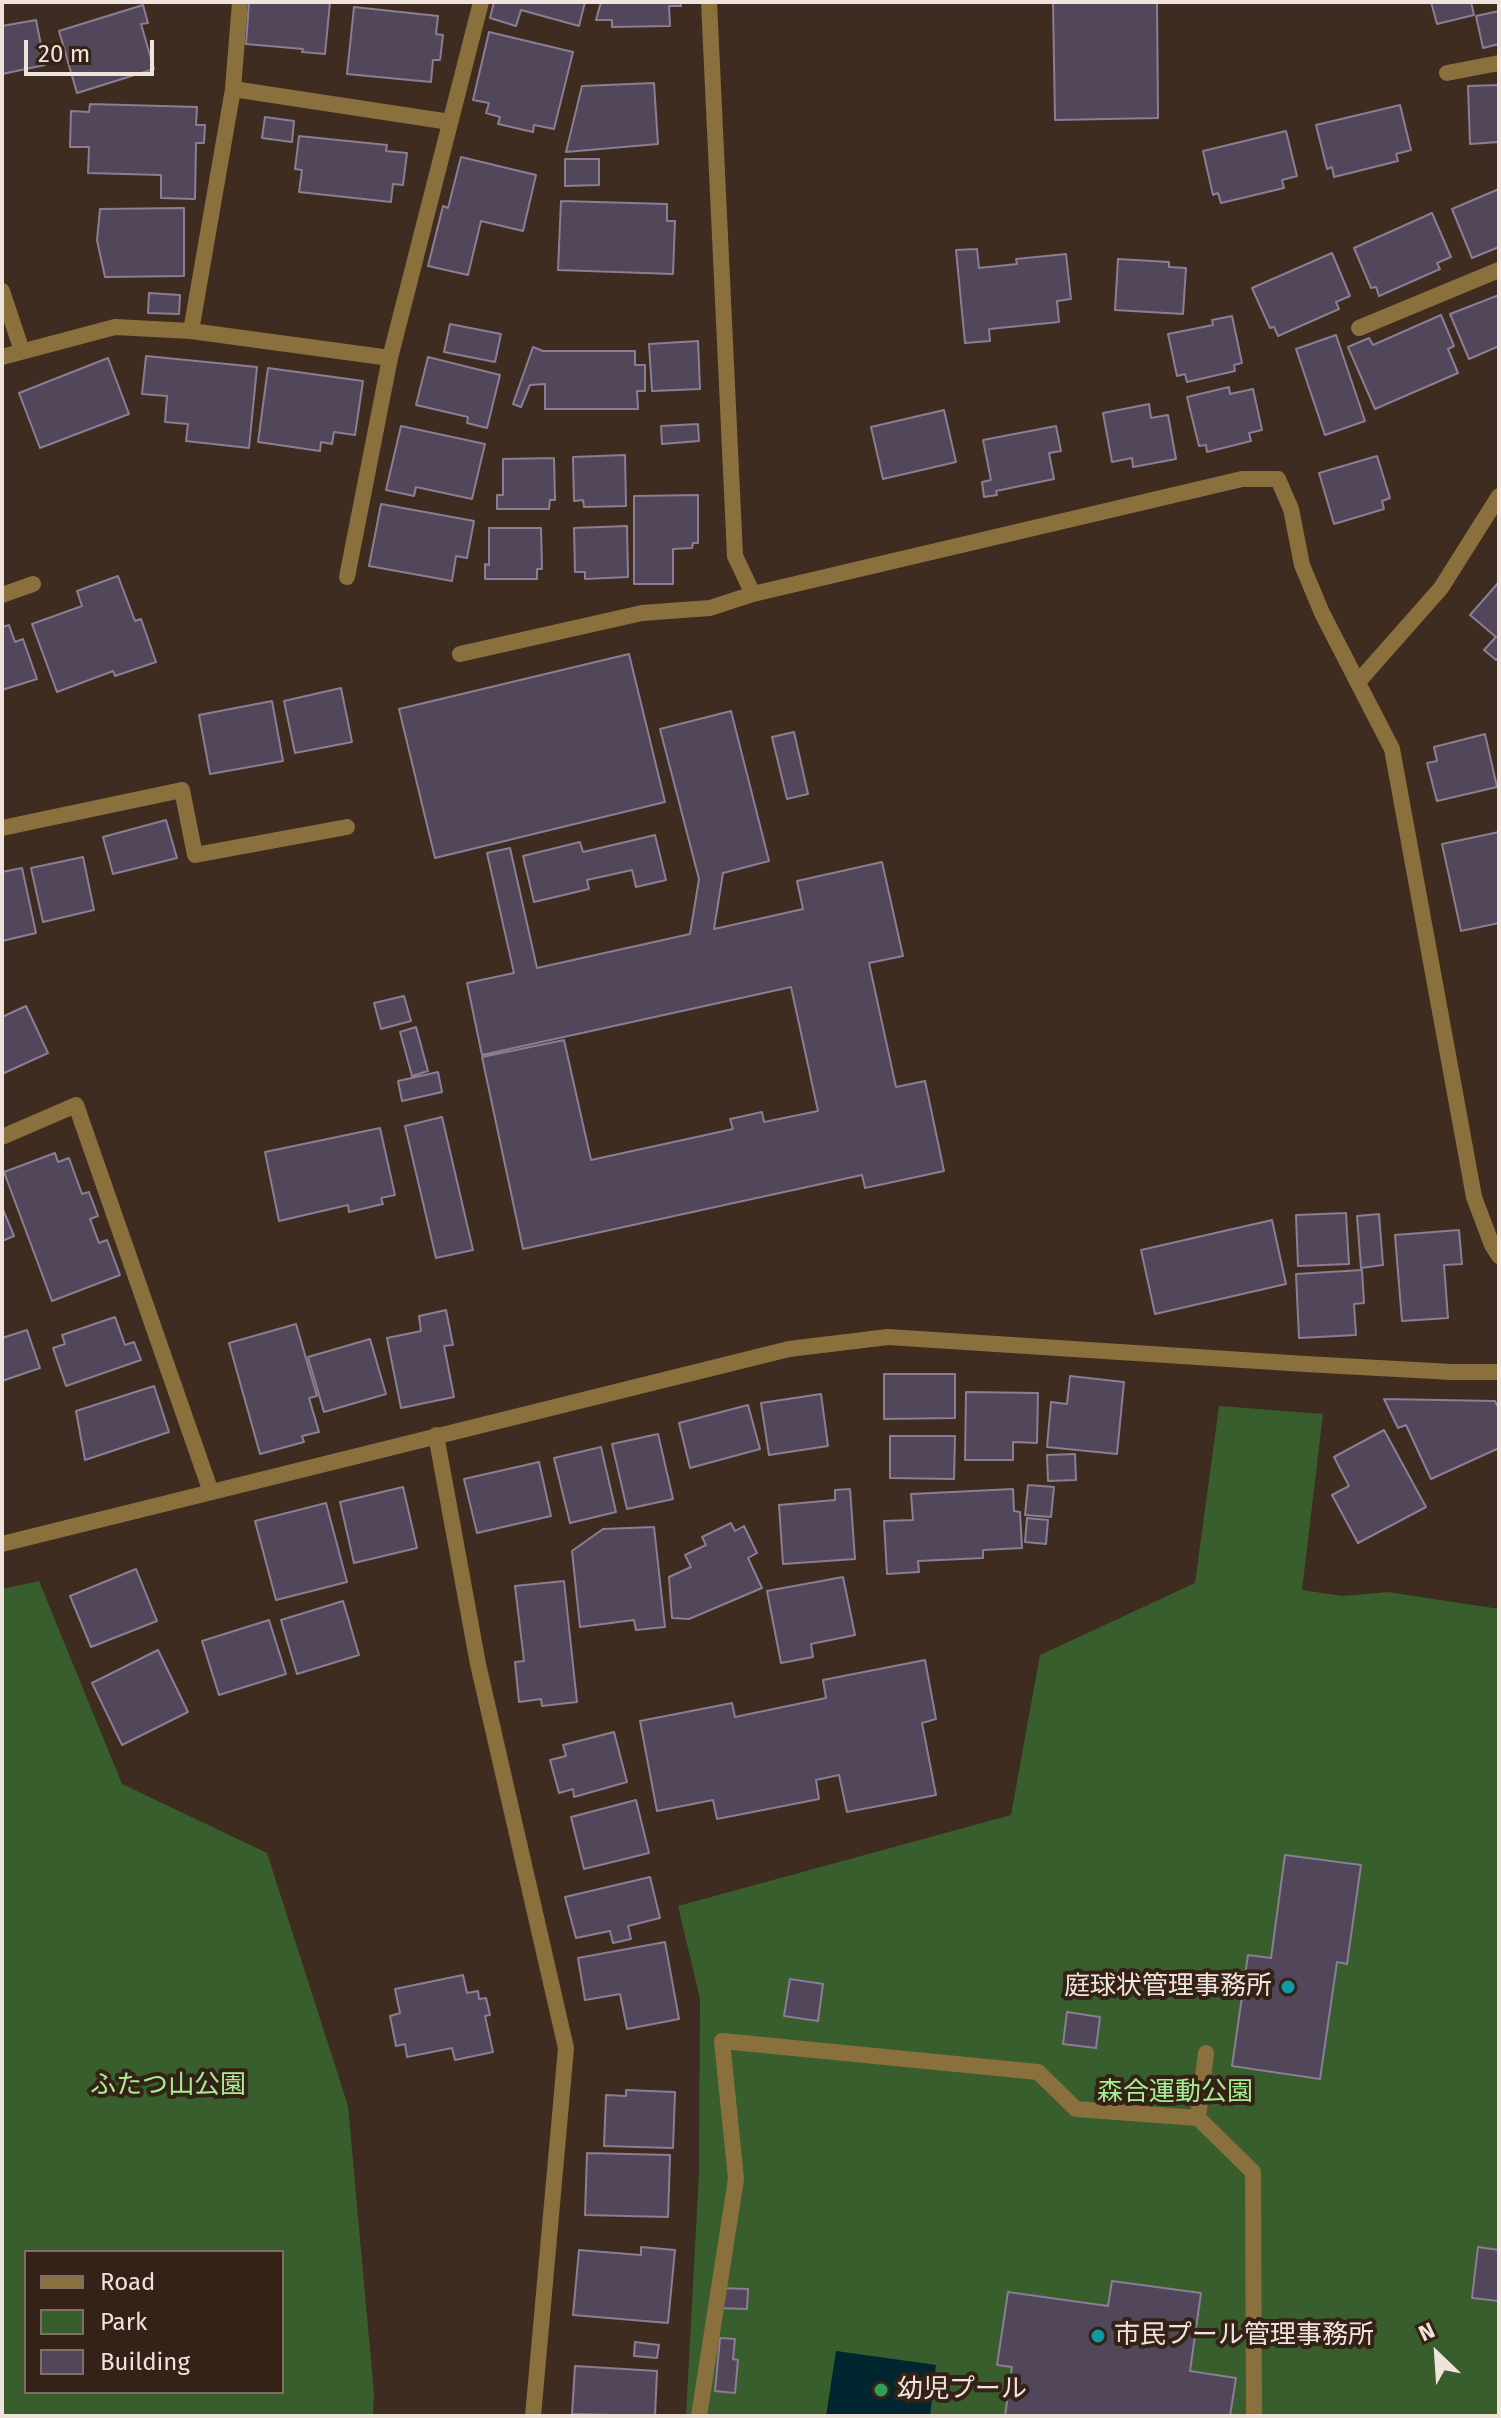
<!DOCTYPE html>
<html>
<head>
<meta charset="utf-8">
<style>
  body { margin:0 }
  #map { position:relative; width:1501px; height:2418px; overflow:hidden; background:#3f2c20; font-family:"Fira Sans",sans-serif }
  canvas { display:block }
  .frame { position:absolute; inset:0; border:4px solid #f0e3dc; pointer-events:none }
  .legend { position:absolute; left:24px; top:2250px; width:260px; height:144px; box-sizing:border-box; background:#352217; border:2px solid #806f66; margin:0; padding:10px 14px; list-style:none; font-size:24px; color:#f0e3dc }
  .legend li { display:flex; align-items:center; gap:16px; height:40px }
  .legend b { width:40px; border:2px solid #806f66 }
  .north { position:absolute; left:1397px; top:2314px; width:80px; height:80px; -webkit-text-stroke:6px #352217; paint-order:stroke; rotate:335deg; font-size:22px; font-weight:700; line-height:32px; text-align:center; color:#f0e3dc }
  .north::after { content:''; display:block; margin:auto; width:28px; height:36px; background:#f0e3dc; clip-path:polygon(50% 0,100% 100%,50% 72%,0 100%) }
  .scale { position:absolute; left:24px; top:40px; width:130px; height:36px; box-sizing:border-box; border:4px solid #f0e3dc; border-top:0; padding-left:10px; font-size:24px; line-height:28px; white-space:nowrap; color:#f0e3dc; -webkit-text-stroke:6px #352217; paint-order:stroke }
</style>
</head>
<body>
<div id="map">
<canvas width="1501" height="2418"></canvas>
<div class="frame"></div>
<ul class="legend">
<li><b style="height:10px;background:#8a703d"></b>Road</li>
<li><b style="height:22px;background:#375e2c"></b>Park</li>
<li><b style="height:22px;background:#51465a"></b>Building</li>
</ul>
<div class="north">N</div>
<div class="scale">20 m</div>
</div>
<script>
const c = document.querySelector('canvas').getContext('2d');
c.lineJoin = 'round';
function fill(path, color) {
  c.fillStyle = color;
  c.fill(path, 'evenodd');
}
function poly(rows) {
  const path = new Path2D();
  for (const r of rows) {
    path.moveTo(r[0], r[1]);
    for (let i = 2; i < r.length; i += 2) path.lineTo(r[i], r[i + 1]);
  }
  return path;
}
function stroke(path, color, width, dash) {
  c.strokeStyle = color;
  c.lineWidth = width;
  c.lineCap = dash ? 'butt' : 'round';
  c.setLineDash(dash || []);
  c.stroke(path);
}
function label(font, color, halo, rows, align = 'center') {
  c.font = font + ' "Fira Sans","Noto Sans JP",sans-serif';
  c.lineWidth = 8;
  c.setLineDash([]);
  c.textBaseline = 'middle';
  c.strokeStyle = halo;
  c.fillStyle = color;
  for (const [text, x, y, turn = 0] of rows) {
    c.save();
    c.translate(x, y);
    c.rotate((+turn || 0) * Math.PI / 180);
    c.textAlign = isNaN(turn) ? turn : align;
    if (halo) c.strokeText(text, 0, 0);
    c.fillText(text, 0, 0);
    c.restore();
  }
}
fill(poly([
  [1219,1406,1323,1414,1302,1590,1343,1596,1388,1592,1499,1609,1499,2416,686,2416,699,2173,700,1999,678,1906,1011,1815,1040,1655,1195,1583],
  [39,1581,122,1784,267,1853,348,2106,374,2394,373,2416,2,2416,2,1589],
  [282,2252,282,2392,26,2392,26,2252]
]), '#375e2c');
fill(poly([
  [836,2351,936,2365,930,2416,826,2416]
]), '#012630');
const building = poly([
  [249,2,330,2,325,54,302,52,303,49,246,44,249,2],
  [494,2,585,2,579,26,521,10,516,26,490,18,494,2],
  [601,2,680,2,681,6,669,6,670,26,612,27,612,20,596,20,601,2],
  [1053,2,1157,2,1158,118,1055,120,1053,2],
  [1431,2,1471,2,1474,15,1437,24,1431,2],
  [143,5,148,23,141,24,154,69,77,93,59,31,143,5],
  [354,7,438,16,436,34,443,35,440,60,433,60,431,82,347,74,354,7],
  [1499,11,1499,44,1483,48,1476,16,1499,11],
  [36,20,45,65,2,74,2,26,36,20],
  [489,32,573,52,554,129,534,125,533,132,498,124,500,117,486,113,489,103,473,100,489,32],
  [654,83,658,144,566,152,582,86,654,83],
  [1499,85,1499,142,1470,144,1468,86,1499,85],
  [90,104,197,107,196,125,205,125,204,143,196,143,195,199,161,198,161,175,88,173,89,147,70,147,71,111,89,112,90,104],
  [1400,105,1411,150,1396,154,1398,161,1334,177,1332,167,1327,169,1316,125,1400,105],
  [265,117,294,121,292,142,262,138,265,117],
  [1286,131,1297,176,1282,180,1284,188,1221,203,1218,193,1213,195,1203,151,1286,131],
  [299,136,387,145,386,151,407,153,403,185,393,184,391,202,299,192,302,170,295,169,299,136],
  [461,157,536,175,523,231,481,221,468,275,428,266,443,206,448,208,461,157],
  [565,159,599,159,599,185,565,186,565,159],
  [1499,189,1499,247,1472,258,1452,209,1499,189],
  [561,201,667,204,667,221,675,221,673,274,558,270,561,201],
  [184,208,184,276,105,277,97,240,100,209,184,208],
  [1432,213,1451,257,1437,263,1440,269,1379,296,1376,287,1371,288,1354,248,1432,213],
  [977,249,979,268,1017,264,1016,259,1066,254,1071,299,1057,301,1059,322,989,329,990,341,965,343,956,250,977,249],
  [1332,253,1350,296,1336,302,1339,309,1278,336,1274,327,1270,328,1252,288,1332,253],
  [1118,259,1169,262,1169,267,1186,268,1183,314,1115,310,1118,259],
  [149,293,180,295,179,314,148,313,149,293],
  [1499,295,1499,346,1469,359,1450,314,1499,295],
  [1441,315,1454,346,1448,349,1458,373,1375,409,1348,347,1369,338,1373,345,1441,315],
  [1232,316,1242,363,1234,365,1235,371,1187,382,1185,374,1177,376,1168,334,1213,325,1212,320,1232,316],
  [450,324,501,334,495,362,444,352,450,324],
  [1336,335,1365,421,1325,435,1296,349,1336,335],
  [698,341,700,389,652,391,649,344,698,341],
  [533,347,543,351,635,351,635,365,645,365,645,391,637,391,638,409,545,409,545,384,530,385,521,407,513,404,533,347],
  [146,356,257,367,249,448,186,441,188,424,165,422,167,396,142,394,146,356],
  [428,357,500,375,487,428,467,423,468,417,416,405,428,357],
  [108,358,129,414,40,448,19,393,108,358],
  [268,368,363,381,355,435,334,432,332,444,321,442,320,451,258,442,268,368],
  [1229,387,1230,394,1253,389,1262,430,1249,433,1251,441,1207,452,1206,445,1199,446,1187,397,1229,387],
  [1149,404,1151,418,1168,415,1176,459,1133,467,1132,458,1112,462,1103,413,1149,404],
  [944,410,956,462,883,479,871,427,944,410],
  [698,424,699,441,662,444,661,426,698,424],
  [401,426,485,444,472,499,416,487,414,496,386,490,401,426],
  [1056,426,1061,451,1049,453,1054,479,996,491,997,495,984,497,982,482,991,480,983,440,1056,426],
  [625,455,626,506,584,507,583,500,574,501,573,457,625,455],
  [1377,456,1390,498,1382,501,1384,509,1334,524,1319,473,1377,456],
  [554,458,555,500,550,500,549,509,497,509,497,495,503,495,503,459,554,458],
  [698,495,698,543,693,543,692,548,673,549,673,584,634,584,634,496,698,495],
  [381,504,474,521,467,558,456,556,452,581,369,566,381,504],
  [627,526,628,577,585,579,585,572,575,572,574,528,627,526],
  [489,528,541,528,542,569,537,569,537,579,485,579,485,564,489,565,489,528],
  [118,576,135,621,141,619,156,662,115,676,113,671,57,692,32,624,82,606,77,591,118,576],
  [1499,582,1499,657,1496,660,1484,650,1496,637,1470,615,1499,582],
  [9,625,15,642,23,639,37,679,2,690,2,627,9,625],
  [629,654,665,802,435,858,399,709,629,654],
  [341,688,352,742,295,753,284,701,341,688],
  [272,701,283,761,210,774,199,715,272,701],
  [731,711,769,861,723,873,714,929,803,909,797,881,882,862,903,956,869,963,896,1087,925,1081,944,1171,865,1188,862,1175,523,1249,482,1057,564,1040,591,1160,733,1129,730,1119,762,1112,764,1122,818,1111,791,987,482,1055,467,983,514,973,487,853,510,848,537,968,690,934,699,879,660,729,731,711],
  [794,732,808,794,787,799,772,737,794,732],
  [1485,734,1497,787,1437,801,1427,763,1437,761,1434,747,1485,734],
  [166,820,177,858,113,874,103,837,166,820],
  [1499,832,1499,923,1461,931,1442,844,1499,832],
  [655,835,666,880,636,887,632,870,587,880,589,889,534,902,523,856,580,842,583,852,655,835],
  [83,857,94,910,43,922,31,868,83,857],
  [22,868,36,933,2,941,2,872,22,868],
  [404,996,411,1021,381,1029,374,1003,404,996],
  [26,1006,48,1053,2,1074,2,1017,26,1006],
  [416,1027,428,1071,412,1076,400,1032,416,1027],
  [438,1072,442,1092,402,1101,398,1081,438,1072],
  [442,1117,473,1250,436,1258,405,1126,442,1117],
  [380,1128,395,1195,381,1198,383,1204,349,1212,348,1205,279,1221,265,1152,380,1128],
  [55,1153,58,1162,69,1158,82,1194,89,1192,98,1216,90,1219,99,1243,107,1240,120,1275,52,1301,4,1172,55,1153],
  [2,1207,14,1236,2,1241,2,1207],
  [1346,1213,1349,1264,1298,1266,1296,1215,1346,1213],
  [1379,1214,1383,1265,1361,1268,1357,1216,1379,1214],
  [1272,1220,1286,1284,1155,1314,1141,1250,1272,1220],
  [1459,1230,1462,1264,1444,1265,1448,1318,1402,1321,1395,1235,1459,1230],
  [1362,1270,1364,1303,1354,1304,1356,1335,1299,1338,1296,1274,1362,1270],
  [446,1310,453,1345,444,1346,454,1397,401,1408,387,1338,421,1331,419,1316,446,1310],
  [115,1317,125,1345,134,1342,141,1360,66,1386,53,1348,65,1344,62,1335,115,1317],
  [296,1324,317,1396,309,1398,319,1432,302,1436,304,1442,260,1454,229,1343,296,1324],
  [27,1330,40,1368,2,1381,2,1338,27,1330],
  [370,1339,386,1394,324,1412,308,1357,370,1339],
  [884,1374,955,1374,955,1418,884,1419,884,1374],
  [1070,1376,1124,1382,1117,1454,1047,1447,1051,1402,1067,1404,1070,1376],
  [154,1386,169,1432,85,1460,76,1411,154,1386],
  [966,1392,1038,1393,1037,1443,1013,1442,1013,1460,965,1460,966,1392],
  [821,1394,828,1446,769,1455,761,1403,821,1394],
  [1384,1399,1495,1401,1499,1409,1499,1448,1431,1479,1406,1425,1398,1428,1384,1399],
  [748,1405,760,1449,690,1468,679,1423,748,1405],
  [1384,1430,1426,1507,1358,1543,1332,1495,1349,1486,1334,1457,1384,1430],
  [658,1434,673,1499,627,1509,612,1444,658,1434],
  [890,1436,955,1436,954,1479,890,1478,890,1436],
  [601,1447,616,1512,570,1523,554,1458,601,1447],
  [1075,1454,1076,1480,1048,1481,1047,1455,1075,1454],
  [539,1462,551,1516,477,1533,464,1479,539,1462],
  [1028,1485,1054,1487,1051,1517,1025,1515,1028,1485],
  [403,1487,417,1548,354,1563,340,1502,403,1487],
  [850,1489,855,1559,783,1564,779,1505,835,1500,835,1490,850,1489],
  [1013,1489,1014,1511,1020,1512,1022,1548,983,1550,983,1558,918,1561,919,1572,887,1574,884,1521,913,1520,911,1494,1013,1489],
  [326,1503,347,1582,276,1600,255,1521,326,1503],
  [1027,1518,1048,1520,1046,1544,1025,1542,1027,1518],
  [731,1523,735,1531,744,1526,757,1553,748,1558,762,1588,689,1619,672,1618,669,1577,691,1567,685,1555,706,1545,702,1537,731,1523],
  [654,1527,665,1627,636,1630,634,1620,580,1627,572,1551,603,1529,654,1527],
  [136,1569,157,1621,91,1647,70,1596,136,1569],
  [843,1577,855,1635,811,1644,813,1657,781,1663,767,1591,843,1577],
  [564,1581,577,1702,542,1706,541,1699,519,1702,515,1662,524,1661,515,1586,564,1581],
  [343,1601,359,1655,297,1674,281,1620,343,1601],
  [269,1620,286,1674,219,1695,202,1641,269,1620],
  [158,1650,188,1712,122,1745,92,1683,158,1650],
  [925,1660,936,1719,922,1723,936,1795,847,1812,839,1775,816,1780,819,1799,717,1819,713,1800,657,1811,640,1721,732,1703,735,1717,826,1698,823,1680,925,1660],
  [614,1732,627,1782,574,1797,573,1789,559,1793,550,1760,566,1756,563,1745,614,1732],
  [636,1800,649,1853,584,1869,571,1817,636,1800],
  [1285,1855,1361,1865,1347,1964,1337,1962,1320,2079,1232,2066,1248,1955,1271,1958,1285,1855],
  [650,1877,660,1918,628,1926,631,1939,613,1943,610,1931,576,1938,565,1897,650,1877],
  [665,1942,679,2019,627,2029,620,1994,585,2000,578,1958,665,1942],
  [463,1975,467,1993,478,1991,479,1999,486,1998,490,2015,485,2016,493,2052,455,2060,452,2048,407,2057,405,2044,396,2046,390,2016,400,2013,395,1989,463,1975],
  [790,1979,823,1984,818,2021,784,2016,790,1979],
  [1067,2012,1100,2017,1096,2048,1063,2044,1067,2012],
  [626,2090,675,2092,673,2148,604,2146,606,2095,626,2096,626,2090],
  [587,2153,670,2155,668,2217,585,2215,587,2153],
  [641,2247,675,2250,668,2323,573,2315,579,2250,641,2255,641,2247],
  [1478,2247,1499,2250,1499,2301,1472,2298,1478,2247],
  [1112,2281,1201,2293,1190,2371,1236,2378,1230,2416,1005,2416,1012,2367,997,2365,1008,2292,1108,2306,1112,2281],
  [718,2288,748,2289,747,2309,717,2308,718,2288],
  [720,2338,735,2339,733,2359,738,2360,735,2393,715,2391,720,2338],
  [635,2342,659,2345,657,2358,634,2356,635,2342],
  [575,2366,657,2371,655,2416,572,2414,575,2366]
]);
fill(building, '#51465a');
stroke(building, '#8a7e94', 2);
stroke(poly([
  [1198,2118,1253,2172,1254,2416],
  [699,2416,736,2179,722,2041,1038,2072,1076,2109,1198,2118,1206,2053]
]), '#8a703d', 16);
stroke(poly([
  [709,2,735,556,753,594,1242,479,1278,479,1291,509,1302,565,1322,613,1392,749,1474,1197,1492,1245,1499,1256],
  [1447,73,1499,63],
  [233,89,450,122],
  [2,291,22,351],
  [1359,328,1499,270],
  [191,331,233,89,240,2],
  [2,357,115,327,191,331,390,358],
  [347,577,390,358,481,2],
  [2,595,33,584],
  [460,654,642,613,710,608,753,594],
  [1358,682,1441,588,1499,496],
  [2,828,182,790,195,855,347,827],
  [2,1137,76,1105,211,1492],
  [436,1435,478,1664,566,2048,533,2416],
  [2,1544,789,1349,888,1337,1305,1364,1452,1372,1499,1372]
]), '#8a703d', 16);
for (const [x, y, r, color] of [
  [1288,1987,8,"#0f9aa8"],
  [1098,2336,8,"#0f9aa8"],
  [881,2390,8,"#2e9e5b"]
]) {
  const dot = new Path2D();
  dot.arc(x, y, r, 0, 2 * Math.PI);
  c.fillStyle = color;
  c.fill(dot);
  stroke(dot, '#352217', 3);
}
label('26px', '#f0e3dc', '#352217', [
  ["庭球状管理事務所",1272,1987,"right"],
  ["市民プール管理事務所",1114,2336],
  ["幼児プール",897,2390]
], 'left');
label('26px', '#a6ee93', '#352217', [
  ["ふたつ山公園",168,2086],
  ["森合運動公園",1175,2093]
]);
</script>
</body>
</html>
